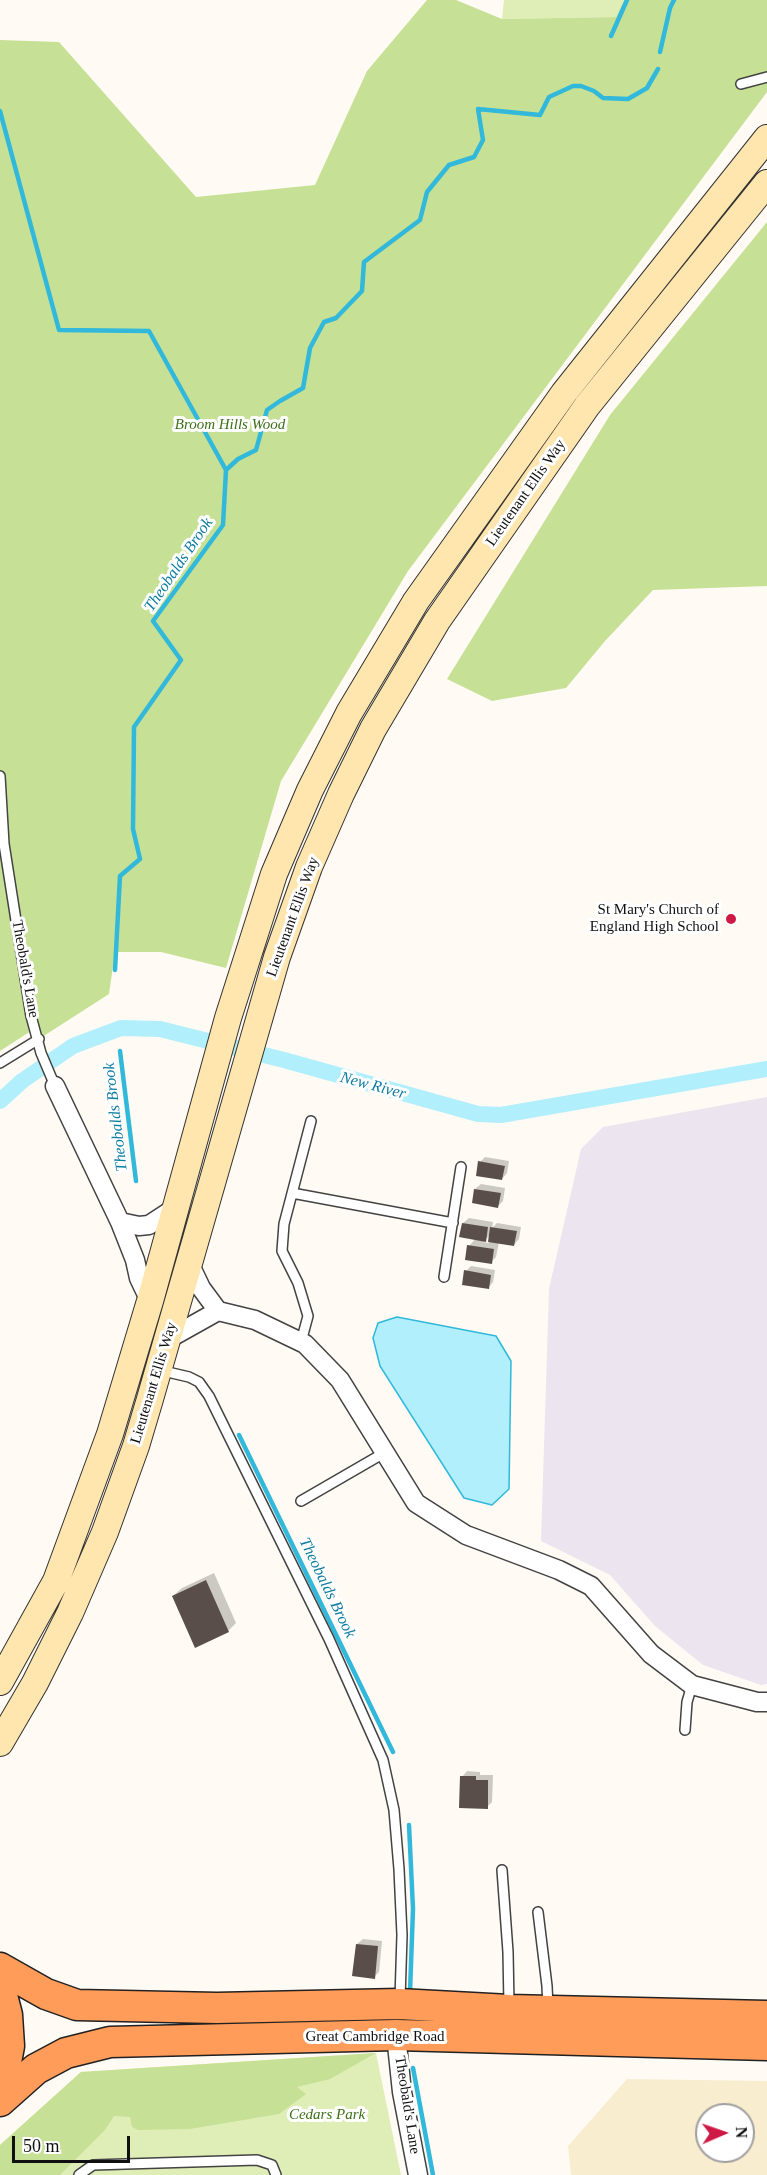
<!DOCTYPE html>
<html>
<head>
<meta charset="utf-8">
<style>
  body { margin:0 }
  #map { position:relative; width:767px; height:2175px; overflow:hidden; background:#fffaf3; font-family:"Times New Roman",serif }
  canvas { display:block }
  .north { position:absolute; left:695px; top:2103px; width:60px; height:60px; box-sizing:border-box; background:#fff; border:2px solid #9f9f9f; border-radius:50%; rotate:88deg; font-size:16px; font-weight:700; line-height:24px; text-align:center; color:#101010 }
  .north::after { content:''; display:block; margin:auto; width:21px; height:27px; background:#cf1945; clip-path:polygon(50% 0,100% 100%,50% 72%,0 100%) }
  .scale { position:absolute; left:12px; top:2136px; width:118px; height:27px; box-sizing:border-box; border:3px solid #101010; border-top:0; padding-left:8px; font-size:18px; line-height:21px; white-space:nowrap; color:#101010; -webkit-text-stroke:4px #fff; paint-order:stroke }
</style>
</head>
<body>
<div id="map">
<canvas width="767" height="2175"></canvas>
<div class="north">N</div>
<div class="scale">50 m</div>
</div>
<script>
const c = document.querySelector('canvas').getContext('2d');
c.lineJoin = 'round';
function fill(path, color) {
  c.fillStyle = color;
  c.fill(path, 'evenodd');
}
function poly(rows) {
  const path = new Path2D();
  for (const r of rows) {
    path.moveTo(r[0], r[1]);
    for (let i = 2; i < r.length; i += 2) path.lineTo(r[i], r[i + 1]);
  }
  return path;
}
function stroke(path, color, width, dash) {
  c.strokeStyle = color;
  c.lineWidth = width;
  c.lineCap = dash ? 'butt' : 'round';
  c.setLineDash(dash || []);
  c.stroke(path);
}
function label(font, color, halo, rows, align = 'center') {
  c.font = font + ' "Times New Roman",serif';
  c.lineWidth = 6;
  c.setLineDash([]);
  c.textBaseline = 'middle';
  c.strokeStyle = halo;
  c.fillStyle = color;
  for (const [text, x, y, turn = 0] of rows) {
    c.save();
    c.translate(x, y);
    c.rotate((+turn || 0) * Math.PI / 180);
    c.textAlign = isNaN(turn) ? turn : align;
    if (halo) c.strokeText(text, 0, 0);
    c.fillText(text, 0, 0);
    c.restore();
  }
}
fill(poly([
  [767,1097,767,1684,761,1685,703,1665,655,1626,610,1575,541,1541,549,1289,581,1149,603,1127]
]), '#ece4ef');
fill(poly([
  [627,2079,767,2081,767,2175,571,2175,568,2146],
  [707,2115,743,2115,743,2151,707,2151]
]), '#f8edcf');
fill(poly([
  [504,0,624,0,616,17,502,19],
  [376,2053,401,2175,0,2175,0,2145,81,2072]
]), '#dfeeb7');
fill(poly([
  [427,0,456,0,502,19,616,17,624,0,767,0,767,92,408,571,281,781,226,968,161,952,115,952,109,994,39,1039,31,1031,0,1051,0,40,59,42,196,197,315,185,367,71],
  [767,222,767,586,653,590,605,641,566,688,492,701,447,679,610,415],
  [376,2053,330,2079,297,2087,306,2094,279,2114,190,2129,138,2130,132,2127,130,2117,114,2116,105,2130,60,2175,0,2175,0,2145,81,2072]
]), '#c6e195');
const water = poly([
  [397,1317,496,1336,511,1361,509,1489,492,1505,464,1498,380,1366,373,1338,378,1323,397,1317]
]);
fill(water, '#b2effc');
stroke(water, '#31b8da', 1.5);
fill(poly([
  [485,1157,509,1161,507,1173,502,1179,480,1162],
  [481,1184,505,1188,503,1201,498,1206,475,1189],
  [469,1218,493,1222,492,1228,497,1223,521,1227,519,1239,514,1245,499,1242,496,1257,491,1262,469,1246,476,1238,463,1223],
  [490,1235,489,1243,483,1242],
  [471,1266,495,1270,493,1282,488,1288,466,1271],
  [214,1573,236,1623,228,1631,173,1596,182,1588],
  [467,1771,480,1772,480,1775,493,1775,492,1802,487,1807,462,1777],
  [363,1939,382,1941,379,1972,374,1977,357,1944]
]), '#0003');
stroke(poly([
  [611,36,627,0],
  [660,52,670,8,674,0],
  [0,111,59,330,149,331,226,470],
  [115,970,120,876,140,859,133,829,134,727,181,660,153,621,223,525,226,470,238,459,256,450,267,410,280,401,303,388,310,348,324,322,336,318,362,291,364,262,420,220,427,192,449,165,474,157,483,140,478,109,540,115,549,97,573,86,581,86,594,91,603,98,628,99,647,88,658,69],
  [120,1051,136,1181],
  [239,1435,393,1752],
  [409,1825,413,1909,410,1992],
  [413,2068,433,2175]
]), '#31b8da', 4.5);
stroke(poly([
  [0,1101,22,1081,73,1046,121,1028,160,1029,284,1060,478,1114,501,1115,767,1069]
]), '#b2effc', 16);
fill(poly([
  [478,1161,505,1166,502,1180,476,1176],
  [474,1189,501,1193,498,1208,472,1203],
  [462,1223,488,1227,486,1242,459,1237],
  [490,1227,517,1231,514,1246,488,1242],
  [467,1245,494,1249,492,1264,465,1260],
  [464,1270,491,1275,489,1289,462,1285],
  [206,1580,229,1632,195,1648,172,1596],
  [460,1776,476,1776,476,1780,488,1780,488,1809,459,1808],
  [356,1944,378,1946,375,1979,352,1976]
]), '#5a4e4b');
const service = poly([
  [741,84,767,77],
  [0,776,4,844,31,1016,41,1053,55,1086],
  [0,1063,39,1039],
  [292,1193,453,1223],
  [444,1277,461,1167],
  [301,1342,308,1316,298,1283,282,1251,284,1224,311,1121],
  [159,1370,189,1377,199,1382,209,1396,329,1639,383,1760,394,1810,399,1869,402,1935,400,1999],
  [301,1501,384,1453],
  [685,1730,687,1702,692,1685],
  [502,1870,508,1952,509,2005],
  [538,1912,547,1986,548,2008],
  [79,2175,93,2165,257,2160,272,2165,276,2175]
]);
const minor = poly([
  [55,1086,120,1222,135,1260,139,1278,150,1301],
  [120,1222,139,1226,149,1225,175,1208],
  [189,1263,201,1288,218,1311,255,1320,305,1344,340,1380,416,1503,466,1535,559,1570,591,1586,651,1654,692,1685,757,1702,767,1702],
  [168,1339,218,1311],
  [396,2035,402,2092,418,2175]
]);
const secondary = poly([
  [0,1682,56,1581,110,1434,150,1301,228,1018,274,874,310,790,349,713,416,601,564,393,767,138],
  [0,1743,35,1683,70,1613,105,1532,136,1446,150,1399,277,957,309,867,341,794,373,729,437,621,587,406,767,183]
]);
const trunk = poly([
  [0,1968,46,1994,77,2005,217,2008,399,2004,509,2010,767,2016],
  [0,1988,7,2015,9,2046,4,2073,0,2083],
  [0,2101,36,2069,66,2053,110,2042,396,2035,767,2045]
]);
stroke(service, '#434343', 12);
stroke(minor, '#434343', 21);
stroke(secondary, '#323232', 28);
stroke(trunk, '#212121', 33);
stroke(service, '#fff', 9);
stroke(minor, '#fff', 18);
stroke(secondary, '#ffe6ae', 26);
stroke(trunk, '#ff9c5a', 30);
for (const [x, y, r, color] of [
  [731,919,6,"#cf1945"]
]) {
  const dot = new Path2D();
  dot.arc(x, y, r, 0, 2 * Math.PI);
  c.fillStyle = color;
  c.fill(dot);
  stroke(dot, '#fff', 2);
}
label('italic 15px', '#3c6f18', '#fff', [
  ["Broom Hills Wood",230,425],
  ["Cedars Park",327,2115]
]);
label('15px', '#101010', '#fff', [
  ["Lieutenant Ellis Way",526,493,-55],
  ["Lieutenant Ellis Way",293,917,-70],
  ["Theobald's Lane",25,969,80],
  ["Lieutenant Ellis Way",154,1383,-73],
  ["Great Cambridge Road",375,2037],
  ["Theobald's Lane",407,2105,81]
]);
label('15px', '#101010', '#fff', [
  ["St Mary's Church of",719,910],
  ["England High School",719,927]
], 'right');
label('italic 16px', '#0c7ca0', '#fff', [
  ["Theobalds Brook",179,565,-56],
  ["New River",373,1086,15],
  ["Theobalds Brook",116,1117,-97],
  ["Theobalds Brook",327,1588,64]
]);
</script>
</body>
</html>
